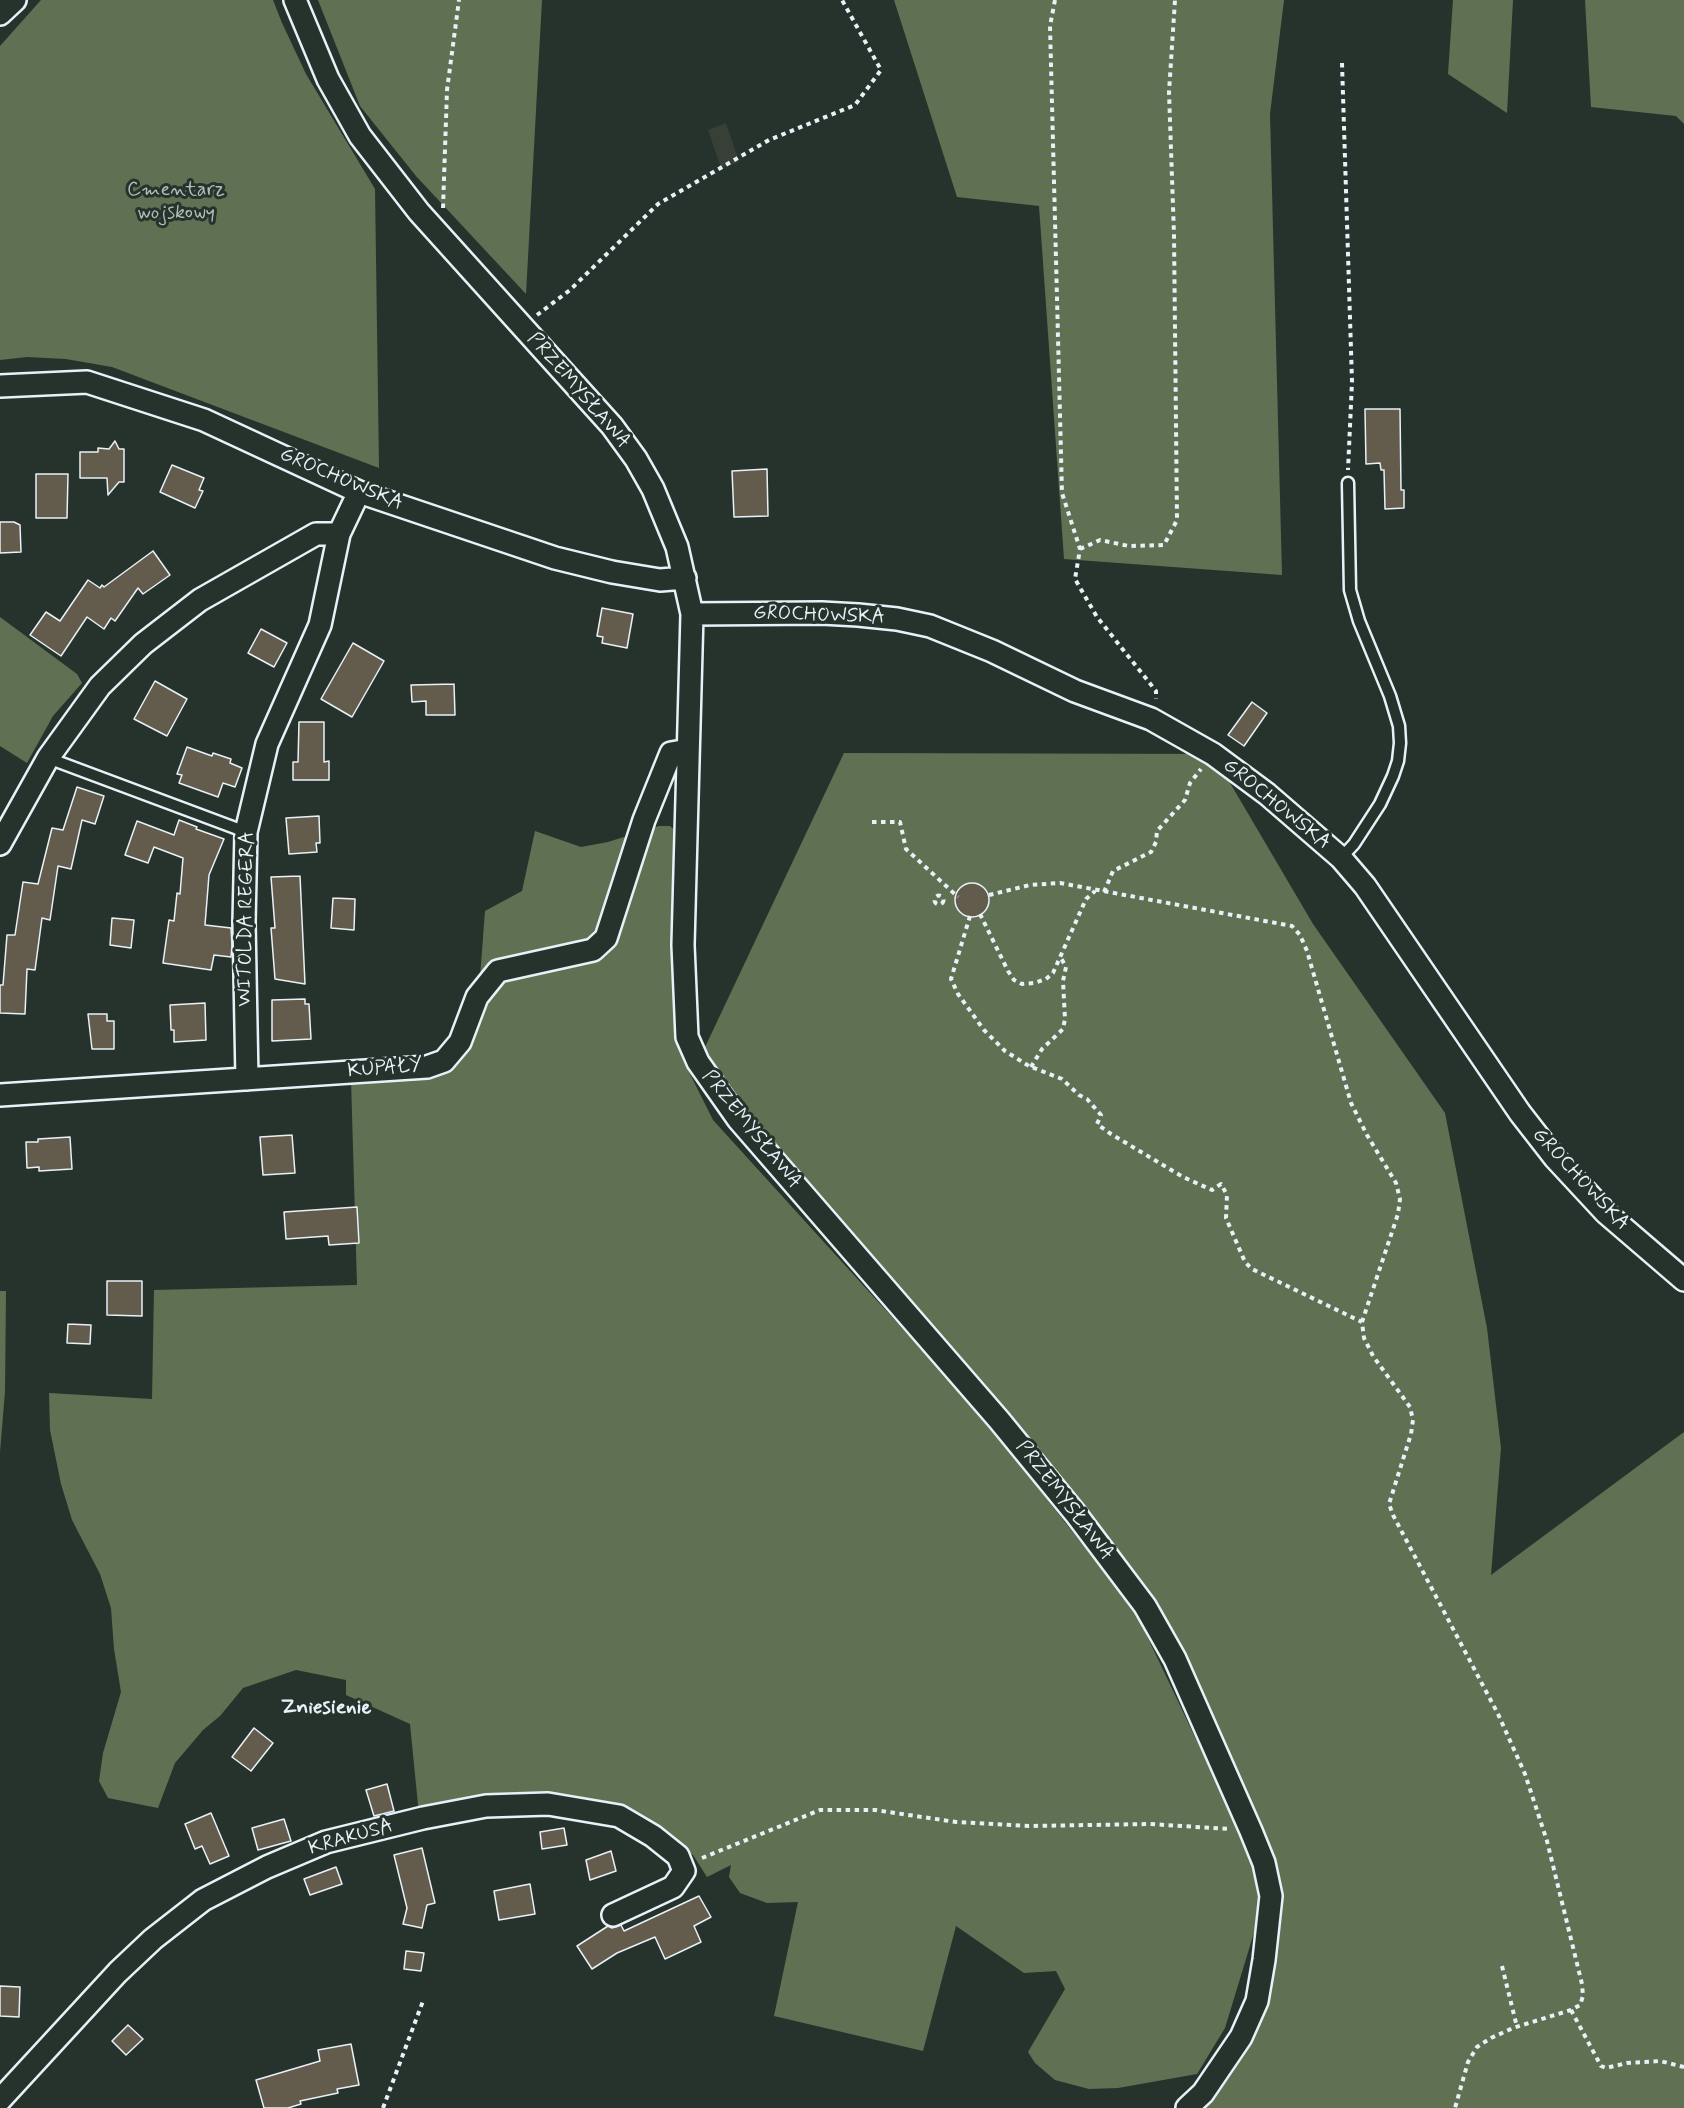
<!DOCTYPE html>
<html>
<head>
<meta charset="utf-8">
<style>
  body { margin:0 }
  canvas { display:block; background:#26332d }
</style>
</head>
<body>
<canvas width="1684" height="2108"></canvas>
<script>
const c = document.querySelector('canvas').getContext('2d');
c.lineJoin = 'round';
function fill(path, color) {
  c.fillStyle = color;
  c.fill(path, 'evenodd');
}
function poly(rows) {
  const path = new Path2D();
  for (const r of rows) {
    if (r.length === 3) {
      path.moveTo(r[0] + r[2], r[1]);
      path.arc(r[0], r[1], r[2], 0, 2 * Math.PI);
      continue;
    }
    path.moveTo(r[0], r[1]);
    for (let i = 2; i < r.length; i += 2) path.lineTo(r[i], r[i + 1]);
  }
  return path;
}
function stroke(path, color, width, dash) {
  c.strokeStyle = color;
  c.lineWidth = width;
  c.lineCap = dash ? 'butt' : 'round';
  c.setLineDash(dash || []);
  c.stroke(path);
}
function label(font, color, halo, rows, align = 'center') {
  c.font = font + ' Mynerve,sans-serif';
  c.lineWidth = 6;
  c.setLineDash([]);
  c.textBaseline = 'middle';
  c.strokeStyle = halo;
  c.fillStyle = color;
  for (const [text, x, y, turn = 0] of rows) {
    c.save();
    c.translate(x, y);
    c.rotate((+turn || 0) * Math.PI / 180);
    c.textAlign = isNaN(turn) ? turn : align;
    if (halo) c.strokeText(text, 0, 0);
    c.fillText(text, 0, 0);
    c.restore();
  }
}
fill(poly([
  [726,123,739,162,721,168,708,130]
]), '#383f36');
fill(poly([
  [41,0,273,0,282,23,306,74,375,189,379,468,112,367,66,359,27,357,0,360,0,46],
  [318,0,542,0,526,294,416,176,360,106],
  [894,0,1284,0,1270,114,1282,575,1064,559,1039,206,957,197],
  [1453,0,1513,0,1507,113,1448,74],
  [1585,0,1684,0,1684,124,1676,116,1591,107],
  [0,617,77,674,82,683,53,716,27,763,0,746],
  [844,753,1213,754,1313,924,1445,1113,1487,1328,1501,1448,1491,1575,1684,1432,1684,2108,1187,2108,1241,2037,1271,1896,1144,1606,698,1062],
  [659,826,670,826,679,834,686,1066,713,1120,981,1415,1136,1613,1243,1838,1263,1903,1225,2028,1197,2074,1118,2088,1089,2089,1055,2080,1035,2063,1028,2052,1065,1989,1056,1971,1024,1973,956,1926,923,2051,774,2016,798,1902,767,1903,740,1893,729,1877,731,1865,707,1877,693,1855,641,1819,595,1801,419,1815,410,1724,346,1695,346,1680,296,1670,243,1688,220,1716,203,1730,175,1763,158,1808,108,1798,99,1781,103,1753,121,1692,114,1649,111,1608,100,1574,72,1520,61,1484,50,1430,49,1393,152,1399,154,1290,357,1285,351,1079,438,1074,476,1031,485,911,522,891,535,831,581,847,608,842],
  [0,1291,6,1291,5,1391,0,1452]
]), '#607052');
const building = poly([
  [1365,409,1400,409,1401,490,1404,490,1404,508,1385,509,1384,470,1381,470,1380,463,1366,464,1365,409],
  [115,441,119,449,124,449,124,482,119,482,108,495,107,478,80,478,80,452,98,452,98,448,109,449,115,441],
  [172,465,204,478,199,490,203,491,195,508,160,492,172,465],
  [767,469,768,516,734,517,732,471,767,469],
  [36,474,68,474,67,518,36,518,36,474],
  [0,522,14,522,20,525,21,552,0,553,0,522],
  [153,551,170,575,143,594,138,588,115,621,111,618,104,629,87,617,61,656,30,635,46,612,60,621,88,580,100,588,102,585,104,587,153,551],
  [602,608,633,614,627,648,602,643,603,637,597,636,602,608],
  [261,629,287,643,274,667,248,653,261,629],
  [353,643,384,661,352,717,321,699,353,643],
  [155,681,187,699,167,736,134,719,155,681],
  [454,684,455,715,426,715,426,701,412,702,411,685,454,684],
  [1252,702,1267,713,1244,746,1228,735,1252,702],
  [299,722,324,722,324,762,329,761,329,780,293,780,293,762,298,762,299,722],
  [187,747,212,756,213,753,231,759,230,763,242,768,235,787,223,783,218,797,179,783,182,775,177,774,187,747],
  [77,787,104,796,95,824,82,820,71,869,58,866,50,920,42,918,35,970,27,969,25,1014,0,1013,0,985,3,985,7,935,15,935,23,882,38,884,52,828,63,830,77,787],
  [319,816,320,843,316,843,317,852,289,854,286,818,319,816],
  [179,820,197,827,196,829,224,839,209,875,205,925,231,928,232,945,231,957,214,955,211,970,163,963,169,920,174,921,177,893,180,894,183,858,154,847,148,863,125,855,137,821,174,835,179,820],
  [300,876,305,984,275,979,271,928,275,928,271,877,300,876],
  [972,900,17],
  [333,898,355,899,354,930,331,928,333,898],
  [112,918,134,920,131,948,110,945,112,918],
  [305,999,305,1004,309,1004,311,1039,272,1041,272,1000,305,999],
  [205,1003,206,1040,174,1042,174,1030,171,1030,170,1005,205,1003],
  [88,1014,107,1014,107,1021,114,1021,114,1049,92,1049,88,1014],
  [292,1135,295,1173,263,1175,260,1137,292,1135],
  [70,1137,72,1169,39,1171,39,1167,27,1168,26,1142,38,1142,38,1139,70,1137],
  [357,1207,359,1243,329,1245,328,1236,286,1239,284,1212,357,1207],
  [107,1281,142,1281,142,1316,107,1315,107,1281],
  [68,1324,91,1325,90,1344,67,1343,68,1324],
  [254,1728,273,1743,251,1771,232,1757,254,1728],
  [387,1784,394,1811,374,1816,366,1790,387,1784],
  [211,1813,229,1856,210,1864,202,1846,195,1849,185,1824,211,1813],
  [284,1819,291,1841,258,1850,252,1828,284,1819],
  [564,1828,567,1845,542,1849,540,1832,564,1828],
  [422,1848,435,1903,427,1905,422,1928,403,1924,407,1908,394,1855,422,1848],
  [611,1851,616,1871,590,1880,586,1860,611,1851],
  [336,1867,342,1884,310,1895,304,1879,336,1867],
  [530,1884,535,1914,499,1920,494,1891,530,1884],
  [699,1896,711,1917,694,1926,701,1942,665,1959,655,1937,617,1953,592,1969,577,1946,608,1926,612,1928,621,1925,624,1931,699,1896],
  [406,1951,424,1953,421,1971,404,1969,406,1951],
  [0,1986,20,1987,19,2017,0,2016,0,1986],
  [128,2025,143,2039,126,2055,112,2041,128,2025],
  [351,2044,359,2085,337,2089,338,2093,300,2101,301,2104,288,2108,264,2108,256,2080,320,2061,318,2050,351,2044]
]);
fill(building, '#635c4c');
stroke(building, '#e8f1f8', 1.5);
const service = poly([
  [48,758,246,832],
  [1341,858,1354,844,1380,804,1393,776,1398,761,1400,743,1399,726,1390,696,1359,621,1350,590,1348,483]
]);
const minor = poly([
  [295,0,328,79,360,136,419,212,612,426,636,459,653,489,677,547,692,614,683,945,687,1037,698,1062,738,1119,999,1420,1075,1513,1145,1606,1175,1659,1251,1831,1264,1863,1271,1896,1264,1960,1257,2001,1241,2037,1203,2093,1187,2108],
  [0,14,15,0],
  [0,386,87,382,204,420,359,492,555,558,612,572,660,580,685,578],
  [692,614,822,613,858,615,897,619,930,626,992,651,1075,691,1151,719,1213,754,1267,794,1341,858,1365,886,1520,1113,1555,1158,1606,1213,1684,1280],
  [0,844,48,758,100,686,143,644,200,600,316,534,339,534],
  [247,1079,244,922,246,832,267,744,320,625,339,534,359,492],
  [0,1095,427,1067,444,1061,460,1042,477,997,498,971,593,950,606,938,644,820,671,753,688,750],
  [0,2100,118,1972,153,1939,203,1900,267,1867,326,1842,423,1818,486,1806,548,1804,619,1816,653,1836,678,1856,684,1871,673,1887,613,1915]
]);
stroke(service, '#e8f1f8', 15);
stroke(minor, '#e8f1f8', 26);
stroke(poly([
  [1055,0,1050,26,1062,493,1080,549,1075,579,1097,617,1156,691,1156,699],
  [1342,63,1352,382,1348,470],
  [443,208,447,90,459,0],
  [537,315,570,290,658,204,769,140,855,105,881,70,842,0],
  [1080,549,1100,540,1129,546,1164,545,1177,520,1174,235,1169,92,1175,0],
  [872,822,900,822,906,849,958,897],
  [1104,892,1113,871,1151,852,1156,842,1157,831,1185,800,1190,783,1201,769],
  [989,895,1030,885,1060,883,1292,926,1300,935,1307,951,1351,1103,1367,1135,1396,1183,1400,1199,1398,1214,1362,1322,1364,1338,1373,1356,1410,1407,1413,1420,1411,1434,1389,1504,1393,1515,1498,1714,1525,1774,1547,1841,1582,1984,1583,1996,1580,2005,1571,2010,1513,2028,1491,2038,1477,2047,1468,2062,1455,2108],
  [939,900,4.5],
  [980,914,1008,971,1014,980,1022,984,1034,983,1046,979,1053,973,1086,899,1095,891],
  [970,916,951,979,958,994,984,1030,1005,1051,1029,1066,1062,1079,1079,1095,1087,1099,1101,1115,1097,1124,1111,1134,1183,1177,1212,1190,1221,1184,1227,1195,1226,1218,1245,1262,1252,1269,1362,1322],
  [1031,1067,1042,1049,1063,1029,1065,1019,1063,981,1066,967,1061,958],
  [702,1858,820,1810,875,1810,956,1822,1029,1826,1150,1824,1229,1829],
  [1502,1966,1517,2027],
  [1571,2010,1601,2066,1606,2068,1627,2063,1660,2061,1684,2067],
  [383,2108,423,2001]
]), '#e8f1f8', 4, [4.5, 4.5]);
stroke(service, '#26332d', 10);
stroke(minor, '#26332d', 21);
label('20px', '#b2bdb6', '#26332d', [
  ["Cmentarz",176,191],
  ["wojskowy",176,214]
]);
label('20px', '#e8f1f8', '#26332d', [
  ["PRZEMYSŁAWA",578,391,49],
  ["GROCHOWSKA",341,480,23],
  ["GROCHOWSKA",819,616,2],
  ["GROCHOWSKA",1276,805,39],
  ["WITOLDA REGERA",247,919,-89],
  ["KUPAŁY",385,1069,-5],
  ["PRZEMYSŁAWA",751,1130,51],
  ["GROCHOWSKA",1580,1180,47],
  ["PRZEMYSŁAWA",1064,1501,52],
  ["KRAKUSA",351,1838,-16]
]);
label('bold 21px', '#e8f1f8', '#26332d', [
  ["Zniesienie",326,1709]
]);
</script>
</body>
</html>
